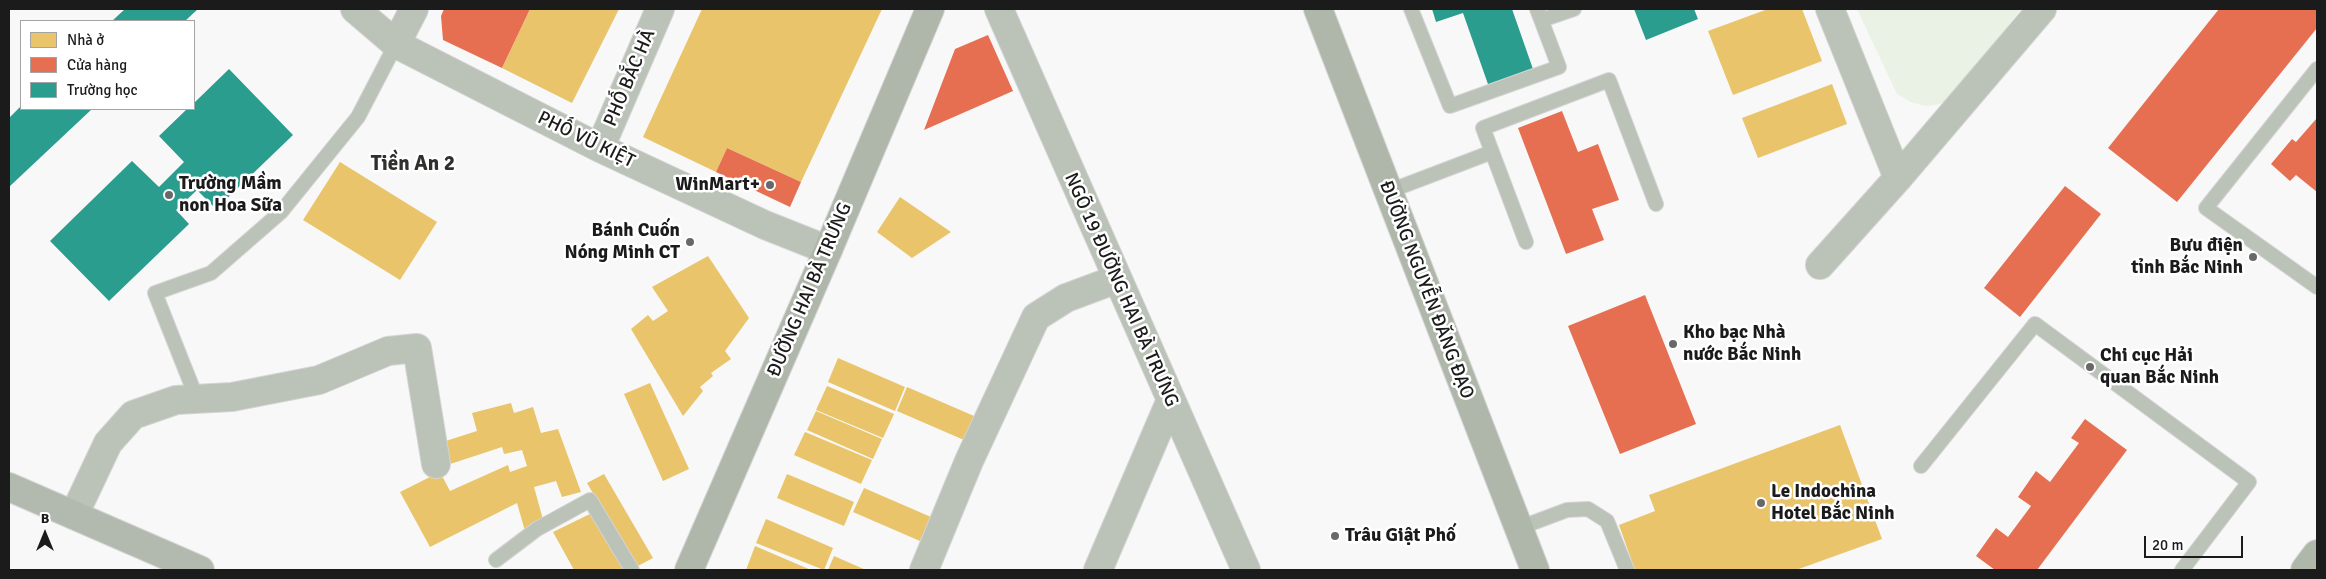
<!DOCTYPE html>
<html>
<head>
<meta charset="utf-8">
<style>
  body { margin:0 }
  #map { position:relative; width:2326px; height:579px; overflow:hidden; background:#f7f8f7; font-family:Signika,sans-serif }
  canvas { display:block }
  .frame { position:absolute; inset:0; border:10px solid #1a1b1a; pointer-events:none }
  .legend { position:absolute; left:20px; top:20px; width:175px; height:90px; box-sizing:border-box; background:#fff; border:1px solid #a3a4a3; margin:0; padding:6px 9px; list-style:none; font-size:15px; color:#1a1b1a }
  .legend li { display:flex; align-items:center; gap:10px; height:25px }
  .legend b { width:25px; border:1px solid #a3a4a3 }
  .north { position:absolute; left:20px; top:509px; width:50px; height:50px; -webkit-text-stroke:4px #fff; paint-order:stroke; rotate:0deg; font-size:14px; font-weight:700; line-height:20px; text-align:center; color:#1a1b1a }
  .north::after { content:''; display:block; margin:auto; width:18px; height:22px; background:#1a1b1a; clip-path:polygon(50% 0,100% 100%,50% 72%,0 100%) }
  .scale { position:absolute; left:2144px; top:536px; width:99px; height:22px; box-sizing:border-box; border:2px solid #1a1b1a; border-top:0; padding-left:6px; font-size:15px; line-height:18px; white-space:nowrap; color:#1a1b1a; -webkit-text-stroke:4px #fff; paint-order:stroke }
</style>
</head>
<body>
<div id="map">
<canvas width="2326" height="579"></canvas>
<div class="frame"></div>
<ul class="legend">
<li><b style="height:14px;background:#e9c46a"></b>Nhà ở</li>
<li><b style="height:14px;background:#e76f51"></b>Cửa hàng</li>
<li><b style="height:14px;background:#2a9d8f"></b>Trường học</li>
</ul>
<div class="north">B</div>
<div class="scale">20 m</div>
</div>
<script>
const c = document.querySelector('canvas').getContext('2d');
c.lineJoin = 'round';
function fill(path, color) {
  c.fillStyle = color;
  c.fill(path, 'evenodd');
}
function poly(rows) {
  const path = new Path2D();
  for (const r of rows) {
    path.moveTo(r[0], r[1]);
    for (let i = 2; i < r.length; i += 2) path.lineTo(r[i], r[i + 1]);
  }
  return path;
}
function stroke(path, color, width, dash) {
  c.strokeStyle = color;
  c.lineWidth = width;
  c.lineCap = dash ? 'butt' : 'round';
  c.setLineDash(dash || []);
  c.stroke(path);
}
function label(font, color, halo, rows, align = 'center') {
  c.font = font + ' Signika,sans-serif';
  c.lineWidth = 5;
  c.setLineDash([]);
  c.textBaseline = 'middle';
  c.strokeStyle = halo;
  c.fillStyle = color;
  for (const [text, x, y, turn = 0] of rows) {
    c.save();
    c.translate(x, y);
    c.rotate((+turn || 0) * Math.PI / 180);
    c.textAlign = isNaN(turn) ? turn : align;
    if (halo) c.strokeText(text, 0, 0);
    c.fillText(text, 0, 0);
    c.restore();
  }
}
fill(poly([
  [1857,9,2021,9,1947,101,1936,105,1925,106,1911,102,1897,94]
]), '#e9f2e5');
fill(poly([
  [530,9,619,9,572,103,502,68],
  [702,9,882,9,801,182,727,148,716,172,643,137],
  [1768,9,1802,9,1822,61,1733,95,1708,31],
  [1832,84,1847,124,1758,158,1742,118],
  [340,162,437,222,400,280,303,220],
  [900,197,951,232,912,258,877,232],
  [708,256,749,318,725,351,731,359,711,373,713,376,700,387,703,391,683,416,631,329,648,315,653,321,668,311,652,287],
  [838,358,905,387,895,411,828,382],
  [650,383,689,469,663,481,624,394],
  [827,386,894,414,883,438,816,410],
  [907,387,974,416,964,440,897,411],
  [511,403,514,413,533,407,541,433,558,429,581,492,562,497,556,481,534,487,544,523,525,531,517,503,430,547,400,492,440,472,450,491,508,465,510,472,527,466,522,450,504,454,502,447,435,469,430,446,477,431,472,413],
  [816,411,882,439,873,459,807,430],
  [1840,425,1882,539,1796,570,1635,570,1619,525,1655,511,1649,495],
  [805,432,872,460,861,484,794,455],
  [604,474,653,558,636,567,587,483],
  [787,474,854,502,844,526,777,498],
  [864,488,931,517,920,541,853,512],
  [594,512,634,570,574,570,553,532],
  [766,519,833,548,824,570,756,543],
  [755,546,811,570,746,570],
  [834,556,866,570,828,570]
]), '#e9c46a');
fill(poly([
  [444,9,530,9,502,68,443,40,441,16],
  [2219,9,2317,9,2317,28,2177,202,2108,148],
  [988,35,1013,91,924,130,955,49],
  [1562,111,1578,152,1598,144,1619,200,1592,209,1604,240,1566,254,1518,128],
  [2317,118,2317,192,2296,175,2290,181,2271,164,2292,139,2296,142],
  [727,148,801,182,790,207,716,172],
  [2065,186,2101,214,2020,317,1984,288],
  [1645,295,1696,424,1620,454,1568,326],
  [2085,419,2127,450,2037,570,1995,570,1976,556,1996,528,2008,537,2031,506,2018,497,2036,471,2050,482,2079,443,2071,438]
]), '#e76f51');
fill(poly([
  [125,9,198,9,185,21,112,21],
  [1432,9,1512,9,1534,72,1489,87,1463,13,1436,22],
  [1634,9,1694,9,1698,19,1646,40],
  [229,69,293,135,216,209,197,190,176,210,189,224,109,301,50,241,132,161,159,187,184,162,159,136,187,109,194,109,194,103],
  [21,106,21,109,92,109,9,187,9,118]
]), '#2a9d8f');
const service = poly([
  [1411,9,1450,106,1559,67,1537,9],
  [1542,20,1574,9],
  [2317,69,2206,208,2317,287],
  [1492,152,1483,128,1609,80,1656,204],
  [1387,192,1492,152,1526,242],
  [197,399,155,293,211,273,281,212,358,117,396,44],
  [1921,466,2035,324,2249,482,2182,570],
  [1519,528,1567,510,1588,509,1607,521,1627,570],
  [496,560,537,529,590,500,632,570]
]);
const minor = poly([
  [355,9,396,44,600,148,765,225,828,250],
  [999,9,1246,570],
  [1830,9,1898,178],
  [396,44,414,9],
  [600,148,660,9],
  [1820,265,1898,178,2042,9],
  [74,515,108,443,133,415,176,400,232,397,319,380,388,351,417,348,436,464],
  [924,570,969,461,1036,317,1066,298,1117,279],
  [1098,570,1170,402]
]);
const secondary = poly([
  [1318,9,1535,570],
  [689,570,828,250,930,9],
  [2305,570,2317,554]
]);
const primary = poly([
  [9,487,200,570]
]);
stroke(service, '#d4d5d4', 16);
stroke(minor, '#d4d5d4', 30);
stroke(secondary, '#d4d5d4', 30);
stroke(primary, '#d4d5d4', 30);
stroke(service, '#bbc2b8', 14);
stroke(minor, '#bbc2b8', 28);
stroke(secondary, '#afb7ab', 28);
stroke(primary, '#b2baaf', 28);
for (const [x, y, r, color] of [
  [770,185,5,"#676867"],
  [169,195,5,"#676867"],
  [690,242,5,"#676867"],
  [2253,257,5,"#676867"],
  [1673,344,5,"#676867"],
  [2090,367,5,"#676867"],
  [1761,503,5,"#676867"],
  [1335,536,5,"#676867"]
]) {
  const dot = new Path2D();
  dot.arc(x, y, r, 0, 2 * Math.PI);
  c.fillStyle = color;
  c.fill(dot);
  stroke(dot, '#fff', 2);
}
label('19px', '#1a1b1a', '#fff', [
  ["PHỐ BẮC HÀ",630,78,-67],
  ["PHỐ VŨ KIỆT",586,140,26],
  ["ĐƯỜNG HAI BÀ TRƯNG",810,290,-67],
  ["NGÕ 19 ĐƯỜNG HAI BÀ TRƯNG",1121,290,66],
  ["ĐƯỜNG NGUYỄN ĐĂNG ĐẠO",1426,290,69]
]);
label('bold 19px', '#1a1b1a', '#fff', [
  ["Trường Mầm",179,184],
  ["non Hoa Sữa",179,206],
  ["WinMart+",760,185,"right"],
  ["Bánh Cuốn",680,231,"right"],
  ["Nóng Minh CT",680,253,"right"],
  ["Bưu điện",2243,246,"right"],
  ["tỉnh Bắc Ninh",2243,268,"right"],
  ["Kho bạc Nhà",1683,333],
  ["nước Bắc Ninh",1683,355],
  ["Chi cục Hải",2100,356],
  ["quan Bắc Ninh",2100,378],
  ["Le Indochina",1771,492],
  ["Hotel Bắc Ninh",1771,514],
  ["Trâu Giật Phố",1345,536]
], 'left');
label('bold 21px', '#30312f', '#fff', [
  ["Tiền An 2",413,164]
]);
</script>
</body>
</html>
